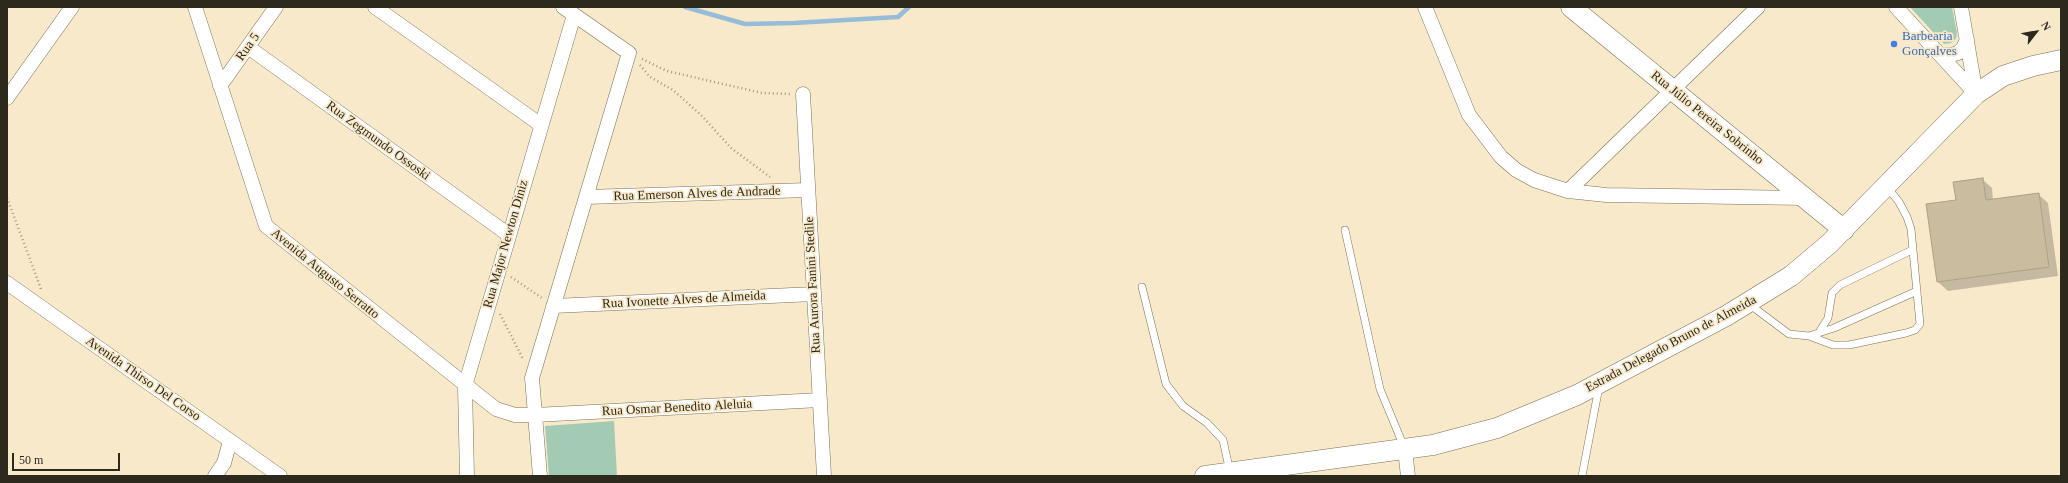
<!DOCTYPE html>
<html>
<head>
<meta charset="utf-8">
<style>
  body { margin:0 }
  #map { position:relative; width:2068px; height:483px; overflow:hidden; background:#f7e9ca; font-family:"Times New Roman",serif }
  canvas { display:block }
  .frame { position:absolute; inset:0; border:8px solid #2e291d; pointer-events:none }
  .north { position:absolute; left:2016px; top:12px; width:40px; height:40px; -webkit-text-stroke:3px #f7e9ca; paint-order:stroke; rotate:59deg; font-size:11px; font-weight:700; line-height:16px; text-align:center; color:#2e291d }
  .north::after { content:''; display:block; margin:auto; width:14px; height:18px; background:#2e291d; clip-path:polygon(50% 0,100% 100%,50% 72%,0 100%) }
  .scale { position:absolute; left:12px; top:453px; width:108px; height:18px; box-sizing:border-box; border:2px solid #2e291d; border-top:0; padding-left:5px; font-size:12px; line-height:14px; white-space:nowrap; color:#2e291d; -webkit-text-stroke:3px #f7e9ca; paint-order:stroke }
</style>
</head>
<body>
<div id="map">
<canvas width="2068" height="483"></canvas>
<div class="frame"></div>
<div class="north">N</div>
<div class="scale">50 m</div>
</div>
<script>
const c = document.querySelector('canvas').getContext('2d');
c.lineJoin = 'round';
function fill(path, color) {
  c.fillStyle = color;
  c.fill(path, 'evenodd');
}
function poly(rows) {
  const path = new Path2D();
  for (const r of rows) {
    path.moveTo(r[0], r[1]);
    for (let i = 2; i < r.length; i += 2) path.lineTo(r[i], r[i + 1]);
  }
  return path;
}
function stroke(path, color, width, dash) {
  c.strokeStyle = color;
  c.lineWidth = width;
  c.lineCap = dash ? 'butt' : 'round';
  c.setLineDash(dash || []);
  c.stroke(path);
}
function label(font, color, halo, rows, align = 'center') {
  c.font = font + ' "Times New Roman",serif';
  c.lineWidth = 3.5;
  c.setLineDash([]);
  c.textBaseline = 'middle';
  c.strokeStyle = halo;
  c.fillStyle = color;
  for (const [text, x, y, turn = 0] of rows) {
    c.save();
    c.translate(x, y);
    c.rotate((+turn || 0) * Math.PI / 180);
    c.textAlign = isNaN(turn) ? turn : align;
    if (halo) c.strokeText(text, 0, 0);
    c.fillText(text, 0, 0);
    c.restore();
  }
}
fill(poly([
  [1910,7,1952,7,1957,33,1956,39,1951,43,1944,44],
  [614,421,617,476,549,476,545,426]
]), '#a3cbb4');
fill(poly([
  [1982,179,1992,188,1993,200,2038,194,2048,203,2058,276,1948,291,1938,282,1957,201]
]), '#0003');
stroke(poly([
  [685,7,745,24,794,23,898,17,909,7]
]), '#96bcd8', 4.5);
const building = poly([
  [1983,178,1986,200,2039,193,2049,267,1937,282,1926,204,1956,200,1953,182,1983,178]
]);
fill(building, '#cabc9e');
stroke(building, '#ada183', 1);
const lane = poly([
  [1345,230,1380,389,1404,447],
  [1142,287,1166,384,1183,406,1207,423,1223,440,1230,472],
  [1749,304,1789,334,1809,336,1834,328,1917,291],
  [1818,334,1828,318,1832,293,1840,285,1912,250],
  [1809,336,1833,345,1849,345,1906,333,1915,330,1920,324,1911,229,1907,217,1899,202,1887,187],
  [1582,476,1599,387]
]);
const street = poly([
  [195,7,266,226,496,409,515,415,535,415,820,400],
  [375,7,541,125],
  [1425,7,1469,115,1501,157,1516,170,1534,180,1568,191,1606,195,1804,198],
  [1896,7,1976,94],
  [1961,7,1976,94],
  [248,47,509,235],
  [1940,55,1951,55,1958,53,1963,48,1967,40],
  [220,86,276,7],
  [803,94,824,476],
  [7,98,72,7],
  [1568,191,1758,7],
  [586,197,808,190],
  [7,283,280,476],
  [553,306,814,294],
  [1405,450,1408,476],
  [215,476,224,463,230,441],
  [467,476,465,386,574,15],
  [540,476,532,378,629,53,563,7]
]);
const secondary = poly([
  [1571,7,1844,230],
  [1205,476,1433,445,1497,428,1577,395,1726,316,1791,276,1829,244,1976,94,2003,76,2033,66,2061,60]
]);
stroke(lane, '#7d7155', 8);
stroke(street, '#7d7155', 15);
stroke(secondary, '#7d7155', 21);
stroke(poly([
  [642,59,667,71,762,93,790,94],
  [640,65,650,77,673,90,702,116,731,148,770,177],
  [7,198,41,289],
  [511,277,542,298],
  [500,314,523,359]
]), '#a29881', 2.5, [1, 3]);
stroke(lane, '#fff', 7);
stroke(street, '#fff', 14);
stroke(secondary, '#fff', 20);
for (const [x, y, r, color] of [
  [1894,44,4,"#3f7fe0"]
]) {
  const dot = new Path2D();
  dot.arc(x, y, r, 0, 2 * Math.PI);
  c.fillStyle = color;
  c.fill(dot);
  stroke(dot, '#f7e9ca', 1.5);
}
label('13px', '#366cbe', '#f7e9ca', [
  ["Barbearia",1902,37],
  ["Gonçalves",1902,52]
], 'left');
label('13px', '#2e291d', '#f7e9ca', [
  ["Rua 5",248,47,-55],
  ["Rua Júlio Pereira Sobrinho",1707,118,39],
  ["Rua Zegmundo Ossoski",378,141,36],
  ["Rua Emerson Alves de Andrade",697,194,-2],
  ["Rua Major Newton Diniz",506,244,-74],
  ["Avenida Augusto Serratto",325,274,39],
  ["Rua Aurora Fanini Stedile",813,285,-93],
  ["Rua Ivonette Alves de Almeida",684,300,-3],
  ["Estrada Delegado Bruno de Almeida",1671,344,-28],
  ["Avenida Thirso Del Corso",143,379,35],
  ["Rua Osmar Benedito Aleluia",677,408,-3]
]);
</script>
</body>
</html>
